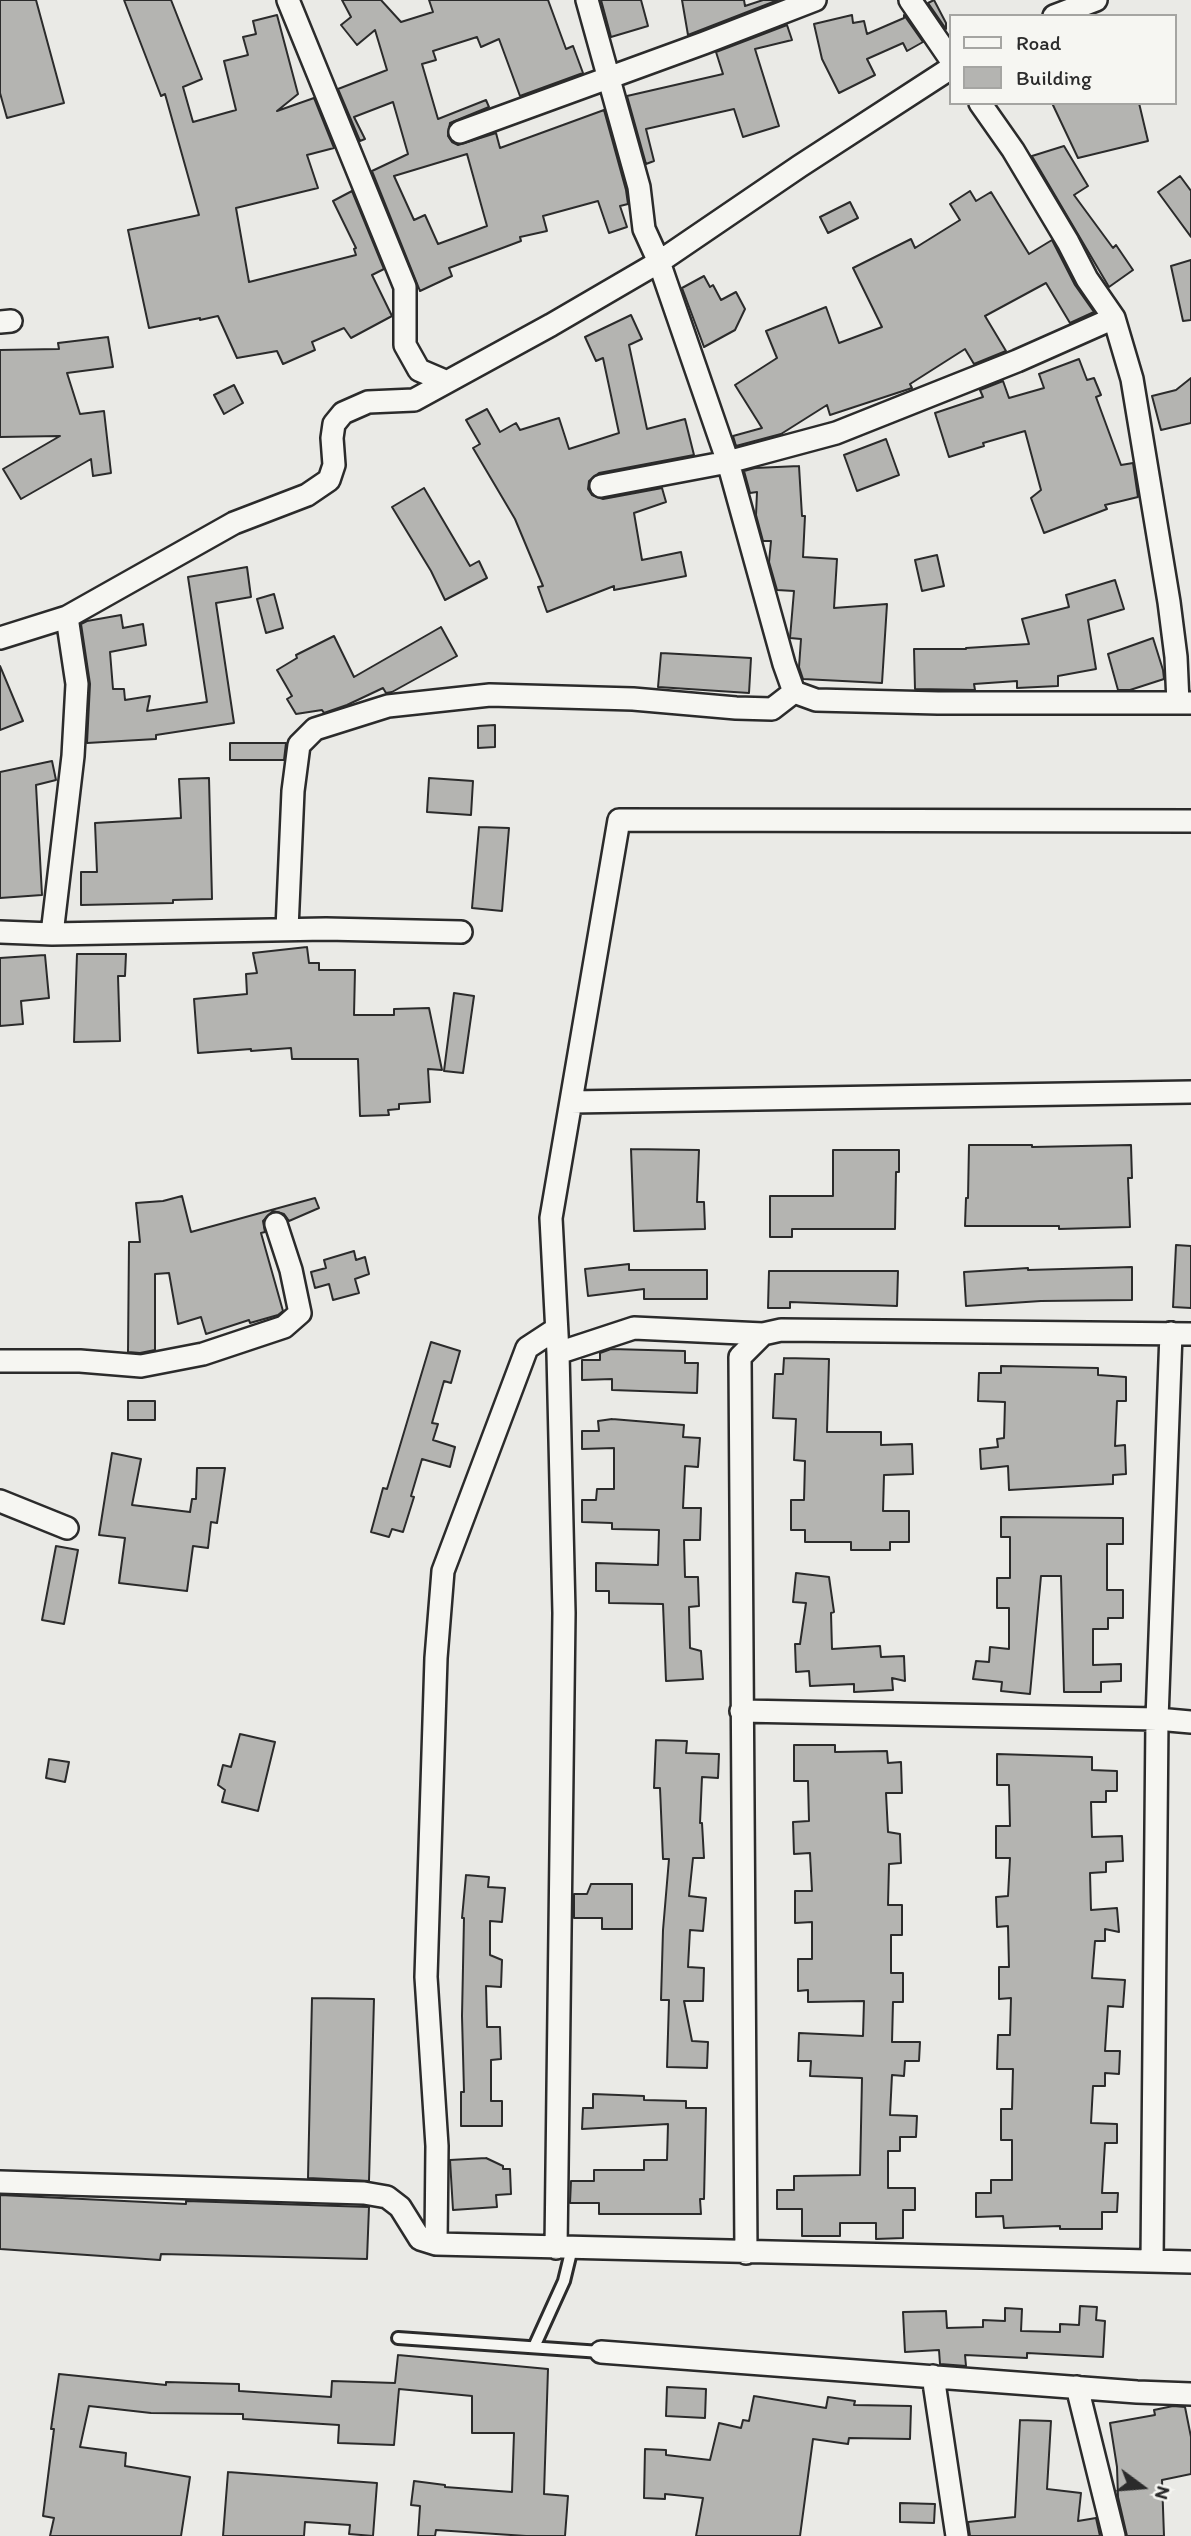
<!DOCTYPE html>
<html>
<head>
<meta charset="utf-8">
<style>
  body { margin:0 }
  #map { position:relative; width:1191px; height:2536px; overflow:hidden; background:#eaeae6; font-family:Itim,sans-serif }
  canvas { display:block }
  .legend { position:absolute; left:949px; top:14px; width:228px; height:91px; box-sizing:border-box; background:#f6f6f2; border:2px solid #a5a5a2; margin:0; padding:9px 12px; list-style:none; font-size:21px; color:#2b2b2b }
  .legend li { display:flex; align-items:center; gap:14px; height:35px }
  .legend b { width:35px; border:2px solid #a5a5a2 }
  .north { position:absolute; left:1107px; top:2452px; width:70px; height:70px; -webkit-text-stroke:5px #f6f6f2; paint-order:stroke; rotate:106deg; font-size:19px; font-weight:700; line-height:28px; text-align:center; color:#2b2b2b }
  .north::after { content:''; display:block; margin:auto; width:24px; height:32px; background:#2b2b2b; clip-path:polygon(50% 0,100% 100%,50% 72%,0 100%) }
</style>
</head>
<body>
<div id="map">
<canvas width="1191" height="2536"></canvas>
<ul class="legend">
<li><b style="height:9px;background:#f6f6f2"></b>Road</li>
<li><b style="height:19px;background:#b4b4b1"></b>Building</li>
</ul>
<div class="north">N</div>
</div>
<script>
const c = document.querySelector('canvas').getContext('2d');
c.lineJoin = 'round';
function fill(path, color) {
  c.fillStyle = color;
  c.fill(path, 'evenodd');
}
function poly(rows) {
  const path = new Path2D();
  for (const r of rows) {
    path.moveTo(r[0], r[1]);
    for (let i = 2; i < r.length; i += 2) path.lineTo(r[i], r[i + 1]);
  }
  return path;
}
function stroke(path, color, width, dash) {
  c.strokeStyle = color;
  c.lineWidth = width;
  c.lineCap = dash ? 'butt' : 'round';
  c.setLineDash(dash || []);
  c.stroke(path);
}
const building = poly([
  [0,0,36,0,64,103,7,118,0,93,0,0],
  [124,0,171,0,202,79,183,87,193,122,236,110,224,61,248,55,243,37,256,34,253,21,277,15,298,94,277,111,314,98,334,148,307,155,318,188,236,208,249,282,356,255,354,249,356,248,333,201,352,191,384,269,372,275,392,316,351,338,344,328,312,342,315,350,283,364,277,351,237,358,218,316,200,320,200,318,149,328,128,230,199,215,165,94,161,96,124,0],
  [342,0,381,0,401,22,433,12,429,0,548,0,566,49,573,46,583,73,520,96,499,39,481,47,477,37,433,51,436,60,422,64,438,119,486,100,489,107,450,123,448,136,452,142,458,145,496,133,500,148,604,110,626,190,628,204,620,206,627,227,609,233,598,201,543,216,547,231,520,237,521,241,449,268,452,276,420,291,372,171,408,154,393,102,354,117,365,139,360,141,338,89,387,70,375,30,357,45,341,25,351,17,342,0],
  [467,154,487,226,438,244,425,215,414,220,394,176,467,154],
  [601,0,641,0,648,26,611,37,601,0],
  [682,0,744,0,745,6,763,0,778,0,688,35,682,0],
  [934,0,946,23,946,29,928,3,934,0],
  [852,15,853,23,864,21,867,34,904,18,904,15,923,42,907,51,903,43,867,59,875,75,839,93,822,59,814,24,852,15],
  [787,25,792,40,755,49,779,126,743,137,734,109,646,129,654,161,646,164,627,96,723,74,716,52,787,25],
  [1052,103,1139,103,1148,141,1078,158,1052,103],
  [1064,146,1088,186,1074,195,1113,248,1116,245,1133,270,1109,287,1033,158,1032,156,1064,146],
  [1180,176,1191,191,1191,237,1158,192,1180,176],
  [970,191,976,201,991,192,1029,254,1052,240,1075,285,1094,312,1070,323,1046,283,985,316,1006,351,974,364,965,349,910,384,912,388,830,415,827,405,781,434,736,446,733,436,762,428,735,385,777,358,766,331,826,307,839,343,882,327,853,268,911,239,915,248,960,220,950,204,970,191],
  [850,202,858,218,828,233,820,217,850,202],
  [1191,260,1191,320,1183,321,1171,266,1191,260],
  [704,276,710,287,713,285,721,300,736,292,745,309,735,330,704,347,682,288,704,276],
  [631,315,642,339,629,345,647,429,685,419,694,455,599,473,589,481,588,489,592,495,603,499,662,488,666,502,634,513,642,560,681,552,686,576,614,590,614,586,547,612,538,587,543,586,515,519,473,448,480,444,466,420,487,409,500,432,516,423,520,430,559,418,569,449,619,433,603,358,596,361,585,337,631,315],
  [108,337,113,367,67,373,80,414,104,411,111,473,93,476,91,459,21,499,3,469,60,436,0,437,0,350,59,349,58,343,108,337],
  [1079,359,1087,380,1094,378,1101,395,1096,397,1121,465,1133,463,1138,497,1105,505,1107,509,1044,533,1031,498,1041,490,1025,431,983,443,984,446,949,457,935,413,983,397,980,390,1003,381,1009,398,1044,388,1039,374,1079,359],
  [1191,378,1191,423,1161,430,1152,396,1176,390,1191,378],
  [234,385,243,403,224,414,214,395,234,385],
  [886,439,899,475,857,491,844,455,886,439],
  [799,466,802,516,805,516,803,557,837,559,834,608,887,604,882,683,803,679,799,667,801,639,790,638,794,591,777,590,769,562,771,541,763,541,756,515,757,492,750,493,744,471,755,468,799,466],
  [424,488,470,566,479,561,487,578,445,600,431,571,392,507,424,488],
  [937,555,944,586,922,591,915,560,937,555],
  [247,567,251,597,216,603,234,723,156,735,156,739,87,743,90,684,81,624,87,621,121,615,123,628,143,624,146,645,110,652,113,689,124,689,125,700,150,696,147,711,207,702,188,577,247,567],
  [1115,580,1124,609,1088,620,1096,669,1058,676,1058,686,1017,688,1017,681,974,684,975,690,915,689,914,649,966,649,966,648,1029,644,1022,619,1069,607,1066,595,1115,580],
  [274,594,283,628,266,633,257,599,274,594],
  [441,627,457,656,392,692,386,693,383,688,347,705,324,713,322,710,296,714,287,699,292,696,277,670,297,658,296,655,334,636,354,677,441,627],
  [1153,638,1163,670,1164,679,1130,690,1118,690,1108,654,1153,638],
  [661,653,751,658,749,693,658,687,661,653],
  [0,666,23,721,0,730,0,666],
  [495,725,495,747,478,748,478,726,495,725],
  [230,743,286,743,284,760,230,760,230,743],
  [52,761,56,780,36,785,42,895,0,898,0,772,52,761],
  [209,778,212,899,173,900,173,903,81,905,81,872,97,872,95,823,181,818,179,779,209,778],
  [429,778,473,781,471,815,427,812,429,778],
  [479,827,509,828,502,911,472,908,479,827],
  [307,947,309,963,319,963,319,970,355,970,354,1015,394,1015,394,1009,429,1008,442,1070,428,1069,430,1102,399,1104,399,1109,388,1110,389,1115,360,1116,358,1059,292,1059,291,1048,251,1051,251,1049,198,1053,194,999,247,994,246,974,257,973,253,953,307,947],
  [77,954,126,954,125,976,118,976,120,1041,74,1042,77,954],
  [45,955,49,998,21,1001,23,1024,0,1026,0,958,45,955],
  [454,993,474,996,463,1073,444,1071,454,993],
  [969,1145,1032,1145,1032,1147,1131,1145,1132,1178,1128,1178,1130,1227,1059,1229,1059,1226,965,1226,966,1198,968,1198,969,1145],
  [631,1149,699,1150,697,1202,704,1202,705,1229,634,1231,631,1149],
  [833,1150,899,1150,899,1172,896,1172,895,1229,792,1229,792,1237,770,1237,770,1196,833,1196,833,1150],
  [182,1196,191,1232,315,1198,319,1208,289,1221,284,1214,273,1211,263,1221,265,1232,261,1233,283,1311,278,1315,250,1323,249,1320,206,1334,201,1317,178,1324,169,1273,155,1274,155,1350,140,1353,128,1352,129,1242,140,1242,136,1203,163,1201,182,1196],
  [1176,1245,1191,1246,1191,1308,1173,1307,1176,1245],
  [354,1251,356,1260,365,1257,369,1274,355,1279,359,1293,333,1300,329,1284,315,1288,311,1272,326,1268,324,1260,354,1251],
  [629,1264,629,1270,707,1270,707,1299,644,1299,644,1289,588,1296,585,1269,629,1264],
  [1132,1267,1132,1300,1041,1301,966,1306,964,1272,1028,1268,1028,1270,1132,1267],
  [769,1271,898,1271,897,1306,790,1302,790,1308,768,1308,769,1271],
  [431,1342,460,1351,451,1383,444,1381,432,1423,438,1424,433,1440,455,1447,450,1467,422,1459,411,1496,414,1497,403,1532,392,1529,389,1537,371,1532,383,1488,387,1489,431,1342],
  [611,1349,685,1351,685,1363,698,1363,697,1393,612,1390,612,1379,582,1380,582,1360,600,1360,600,1353,611,1349],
  [784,1358,829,1359,827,1432,881,1432,881,1445,912,1444,913,1474,884,1475,883,1511,909,1511,909,1542,890,1542,890,1550,851,1550,851,1542,805,1542,805,1530,791,1530,791,1500,804,1500,805,1461,794,1460,796,1419,773,1418,775,1374,783,1374,784,1358],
  [1001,1366,1098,1368,1098,1375,1126,1377,1126,1401,1117,1401,1115,1446,1125,1445,1126,1474,1113,1475,1113,1484,1009,1490,1008,1466,981,1469,980,1449,998,1447,997,1439,1004,1438,1005,1402,978,1401,979,1373,1001,1373,1001,1366],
  [128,1401,155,1401,155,1420,128,1420,128,1401],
  [612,1419,684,1425,683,1437,700,1438,698,1467,685,1466,683,1508,701,1508,700,1540,684,1540,685,1577,698,1577,699,1606,689,1607,690,1648,701,1651,703,1679,666,1681,663,1604,609,1603,609,1591,596,1591,596,1563,658,1565,659,1530,612,1529,612,1523,582,1522,582,1500,596,1500,597,1489,614,1489,614,1448,582,1449,582,1431,599,1431,598,1421,612,1419],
  [112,1453,141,1459,132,1505,190,1512,192,1499,196,1499,197,1468,225,1468,217,1523,211,1522,208,1548,193,1546,187,1591,119,1583,125,1538,99,1535,112,1453],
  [1001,1517,1123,1518,1123,1544,1107,1544,1107,1590,1123,1590,1123,1618,1108,1618,1108,1629,1093,1629,1093,1665,1121,1664,1121,1681,1101,1682,1101,1692,1064,1692,1061,1576,1041,1576,1030,1694,1001,1691,1002,1682,973,1679,976,1661,989,1662,990,1647,1009,1649,1009,1608,997,1608,997,1578,1010,1578,1010,1537,1001,1537,1001,1517],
  [56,1546,78,1550,64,1624,42,1620,56,1546],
  [796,1573,829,1577,834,1612,831,1613,832,1649,880,1646,881,1657,904,1656,905,1681,892,1678,893,1690,854,1692,854,1684,810,1686,809,1671,796,1672,795,1644,800,1644,806,1603,793,1602,796,1573],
  [240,1734,275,1742,258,1811,222,1802,225,1790,218,1785,223,1765,231,1767,240,1734],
  [656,1740,687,1741,686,1753,719,1754,718,1778,702,1777,700,1823,702,1823,704,1858,693,1858,689,1896,706,1898,703,1931,690,1930,688,1967,704,1968,703,2001,684,2001,692,2041,708,2042,707,2068,667,2067,669,2000,661,2000,663,1930,669,1859,663,1859,660,1788,654,1788,656,1740],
  [794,1745,835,1745,835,1752,887,1751,888,1763,901,1762,902,1793,886,1793,888,1832,900,1834,901,1863,889,1864,888,1905,902,1905,902,1935,891,1935,891,1973,903,1973,903,2002,893,2002,892,2042,920,2042,919,2061,905,2061,904,2076,892,2075,890,2115,917,2116,916,2137,900,2137,900,2151,888,2151,888,2188,915,2188,915,2210,903,2210,903,2238,876,2239,876,2223,840,2223,840,2236,802,2236,802,2209,777,2209,777,2190,794,2190,794,2176,860,2175,862,2078,810,2076,811,2061,798,2061,799,2033,863,2036,864,2001,808,2002,808,1990,798,1991,798,1959,812,1959,812,1922,795,1923,795,1891,812,1891,810,1853,794,1854,793,1822,809,1821,808,1781,794,1781,794,1745],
  [997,1754,1092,1757,1092,1770,1117,1771,1117,1791,1106,1791,1106,1802,1091,1802,1092,1837,1122,1836,1123,1861,1106,1862,1106,1872,1090,1873,1091,1910,1117,1908,1119,1932,1105,1929,1105,1941,1095,1941,1092,1978,1125,1980,1123,2007,1108,2006,1105,2051,1120,2051,1119,2074,1105,2073,1105,2086,1093,2086,1091,2123,1117,2124,1117,2143,1105,2143,1102,2193,1118,2193,1117,2212,1102,2212,1102,2229,1060,2229,1060,2226,1004,2228,1003,2216,976,2217,976,2193,991,2193,991,2180,1012,2180,1012,2140,1001,2140,1001,2109,1012,2109,1013,2069,997,2069,998,2035,1010,2035,1011,1998,999,1999,999,1967,1009,1967,1008,1926,997,1927,996,1897,1008,1896,1010,1858,996,1858,996,1826,1010,1826,1009,1785,997,1785,997,1754],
  [49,1759,69,1762,65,1782,46,1778,49,1759],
  [466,1875,489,1877,488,1887,505,1888,502,1922,490,1921,490,1955,502,1960,501,1987,486,1986,487,2027,500,2027,501,2059,491,2060,491,2101,502,2101,502,2126,461,2126,461,2092,464,2092,462,2016,464,1918,462,1918,466,1875],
  [591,1884,632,1884,632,1929,602,1929,602,1918,574,1918,574,1894,587,1894,591,1884],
  [312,1998,374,1999,369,2181,308,2178,312,1998],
  [593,2094,644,2096,644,2100,686,2101,686,2108,706,2108,704,2199,700,2199,701,2214,599,2214,599,2203,570,2203,571,2181,594,2181,594,2170,644,2170,644,2160,667,2160,668,2124,582,2129,583,2108,593,2108,593,2094],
  [486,2158,503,2166,503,2169,510,2169,511,2194,496,2195,497,2207,453,2210,450,2160,486,2158],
  [0,2195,186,2204,186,2201,369,2207,367,2259,161,2254,160,2260,0,2249,0,2195],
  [1080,2306,1097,2307,1096,2320,1105,2321,1103,2357,1027,2353,1027,2358,965,2355,966,2366,940,2364,939,2350,905,2352,903,2312,946,2311,947,2328,983,2327,983,2320,1005,2321,1005,2308,1022,2309,1021,2331,1060,2332,1060,2324,1079,2325,1080,2306],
  [398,2355,548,2369,544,2494,568,2496,565,2536,526,2536,436,2530,435,2536,418,2536,420,2506,411,2505,414,2481,445,2485,445,2487,512,2492,514,2433,472,2433,472,2396,399,2389,394,2445,338,2443,339,2425,243,2419,243,2414,151,2413,89,2406,80,2447,126,2453,125,2466,190,2477,181,2536,50,2536,54,2518,43,2516,54,2429,51,2429,59,2374,166,2385,166,2382,239,2384,239,2391,331,2397,332,2381,395,2383,398,2355],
  [667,2387,706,2389,705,2418,666,2416,667,2387],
  [754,2396,826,2408,828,2397,855,2401,854,2405,911,2406,910,2439,849,2438,848,2444,813,2439,800,2536,696,2536,703,2498,665,2494,665,2499,644,2498,645,2449,666,2450,666,2455,710,2460,719,2423,741,2428,743,2420,749,2421,754,2396],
  [1173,2406,1185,2407,1191,2437,1191,2474,1162,2480,1164,2536,1127,2536,1118,2497,1117,2467,1110,2423,1155,2415,1154,2410,1173,2406],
  [1020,2420,1051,2421,1047,2489,1081,2493,1078,2521,1096,2518,1100,2536,970,2536,968,2522,1015,2517,1020,2420],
  [228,2472,377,2483,373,2536,349,2534,350,2525,305,2522,304,2536,223,2536,228,2472],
  [900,2503,935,2504,934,2523,900,2522,900,2503]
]);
fill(building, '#b4b4b1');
stroke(building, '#2b2b2b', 2);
const lane = poly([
  [398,2338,601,2352],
  [534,2347,564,2281,572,2248]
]);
const street = poly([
  [288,0,405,287,405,345,419,370,447,382],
  [587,0,639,187,644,229,659,262,728,462,784,664,794,692,816,700,938,703,1191,703],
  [910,0,951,60],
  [1054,16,1096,0],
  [980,103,1013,150,1068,242,1087,279,1114,318,1132,379,1169,602,1176,657,1178,703],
  [460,132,704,43,815,0],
  [0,322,11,321],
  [601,486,728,462,836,433,1017,361,1114,318],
  [0,638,67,617,234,523,307,495,329,480,334,465,332,438,334,424,343,413,368,402,414,400,551,325,659,262,800,166,951,68],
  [287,929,293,791,299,745,315,729,388,706,490,695,633,699,736,708,772,709,794,692],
  [0,932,52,934,326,929,461,932],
  [52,934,73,756,77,684,67,617],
  [571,1102,1191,1092],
  [763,1334,634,1328,558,1353,551,1218,619,820,1191,821],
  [0,1361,80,1361,141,1366,203,1354,284,1327,300,1313,291,1270,276,1224],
  [0,1501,67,1528],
  [741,1711,1157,1719,1191,1722],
  [0,2182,364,2193,387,2197,400,2207,420,2239,436,2244,1191,2262],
  [436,2244,437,2146,426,1977,436,1658,443,1571,527,1348,556,1329],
  [556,2248,564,1613,558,1353],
  [746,2253,740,1357,763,1334,781,1330,1191,1334],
  [1152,2261,1157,1719,1171,1333],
  [601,2352,1137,2392,1191,2394],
  [933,2376,957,2536],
  [1077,2387,1114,2536]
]);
stroke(lane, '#2b2b2b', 16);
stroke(street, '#2b2b2b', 26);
stroke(lane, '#f6f6f2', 10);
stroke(street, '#f6f6f2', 21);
</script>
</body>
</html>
